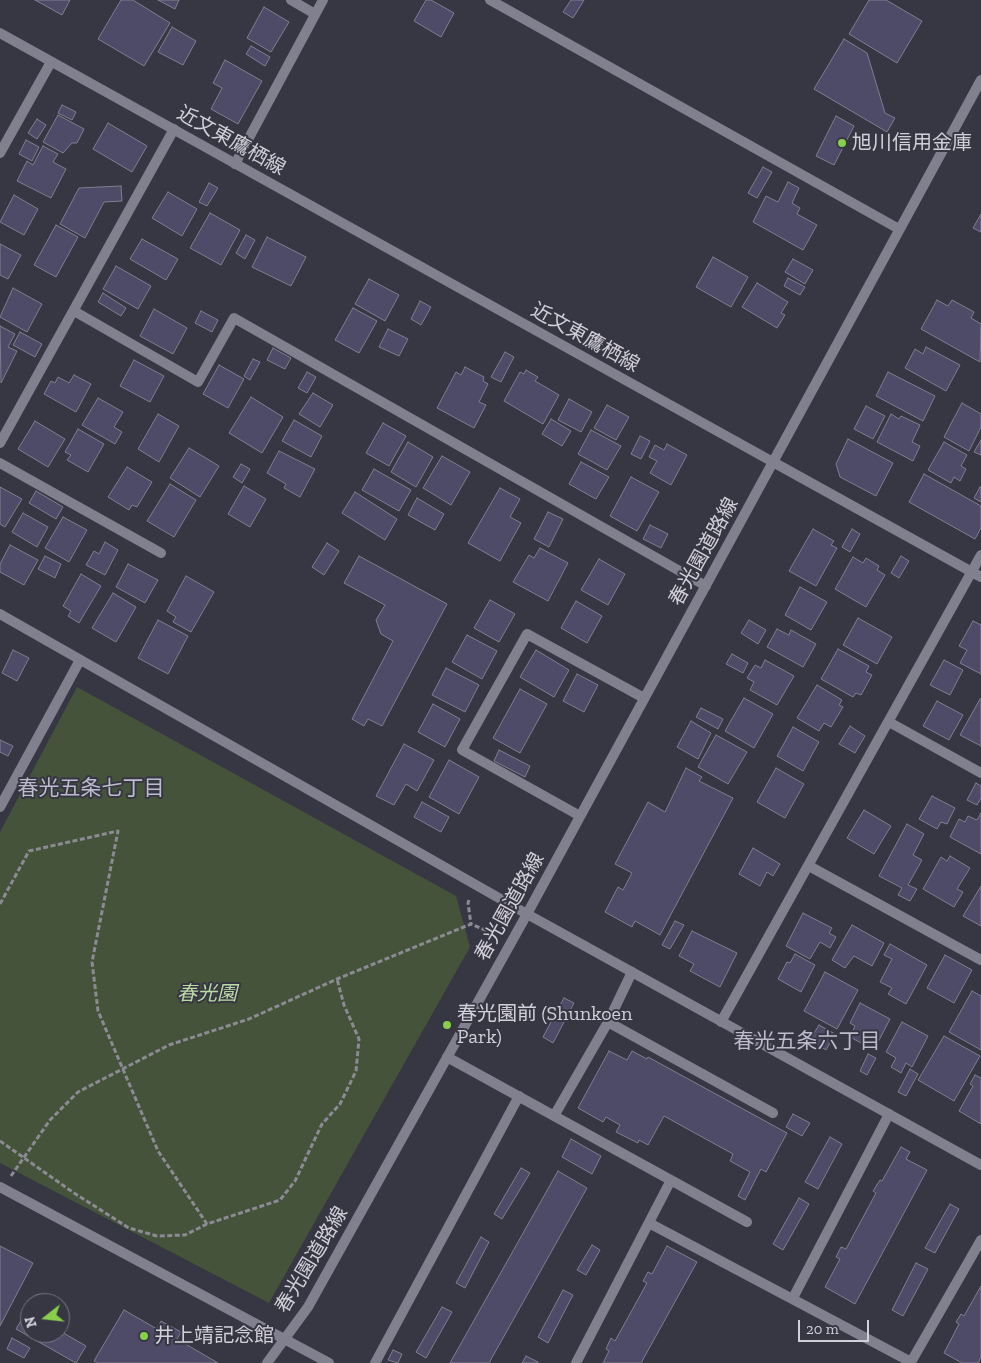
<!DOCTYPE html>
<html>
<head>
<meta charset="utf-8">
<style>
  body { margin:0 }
  #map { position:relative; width:981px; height:1363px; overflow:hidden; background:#373643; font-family:"Zilla Slab",serif }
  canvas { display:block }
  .north { position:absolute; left:20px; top:1293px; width:50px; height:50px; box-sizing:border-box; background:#373643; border:1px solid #75747f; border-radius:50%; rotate:254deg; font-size:14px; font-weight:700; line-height:20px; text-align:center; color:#d1d0d9 }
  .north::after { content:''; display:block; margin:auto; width:18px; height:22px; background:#89cf49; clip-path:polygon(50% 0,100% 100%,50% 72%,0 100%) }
  .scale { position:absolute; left:798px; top:1320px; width:71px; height:22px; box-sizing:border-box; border:2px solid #d1d0d9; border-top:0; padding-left:6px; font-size:15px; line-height:18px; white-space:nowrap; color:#d1d0d9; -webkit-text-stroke:4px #373643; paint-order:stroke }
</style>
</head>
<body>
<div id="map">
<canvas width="981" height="1363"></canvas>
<div class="north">N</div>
<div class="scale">20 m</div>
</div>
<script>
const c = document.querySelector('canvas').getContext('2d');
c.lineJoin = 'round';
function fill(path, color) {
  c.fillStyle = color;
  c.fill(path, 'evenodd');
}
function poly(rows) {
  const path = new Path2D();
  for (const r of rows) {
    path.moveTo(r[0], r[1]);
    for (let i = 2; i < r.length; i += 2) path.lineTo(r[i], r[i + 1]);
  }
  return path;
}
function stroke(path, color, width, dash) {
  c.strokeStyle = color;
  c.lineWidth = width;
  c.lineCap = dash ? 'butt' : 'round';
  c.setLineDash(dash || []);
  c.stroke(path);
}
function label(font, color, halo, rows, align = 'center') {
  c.font = font + ' "Zilla Slab","Noto Sans JP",serif';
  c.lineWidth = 4;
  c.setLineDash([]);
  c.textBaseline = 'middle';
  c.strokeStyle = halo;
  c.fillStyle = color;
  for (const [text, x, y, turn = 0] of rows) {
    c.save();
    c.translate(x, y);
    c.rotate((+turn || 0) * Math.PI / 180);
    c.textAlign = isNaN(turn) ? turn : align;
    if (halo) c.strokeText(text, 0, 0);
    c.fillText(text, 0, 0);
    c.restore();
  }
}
fill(poly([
  [77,687,456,896,470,947,269,1303,0,1163,0,832]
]), '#45533b');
const building = poly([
  [35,0,70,0,62,15,35,0],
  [121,0,133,0,170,23,144,66,98,39,121,0],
  [158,0,179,0,175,9,158,0],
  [426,0,431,0,454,13,441,37,414,21,426,0],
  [571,0,584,0,573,18,563,12,571,0],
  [869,0,886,0,922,21,897,63,849,34,869,0],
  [264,7,289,22,271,52,247,38,264,7],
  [172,27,196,41,183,65,158,52,172,27],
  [844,39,867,53,885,113,895,118,887,132,814,89,844,39],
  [251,46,270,57,265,66,246,54,251,46],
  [225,60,262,81,238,124,211,109,222,88,213,83,225,60],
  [62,105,76,112,72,120,58,113,62,105],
  [58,115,84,129,77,143,72,143,63,153,43,142,58,115],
  [836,116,854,126,834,165,816,156,836,116],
  [37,119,46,125,37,139,28,133,37,119],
  [108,123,147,146,132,172,93,149,108,123],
  [26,140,39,147,32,161,19,154,26,140],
  [43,146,58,154,53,162,66,169,51,198,17,181,27,161,33,165,43,146],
  [763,167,772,172,757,198,748,193,763,167],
  [788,182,799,188,792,203,800,208,797,214,817,225,803,250,753,222,766,196,778,202,788,182],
  [209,183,218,188,207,206,199,202,209,183],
  [121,186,122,201,104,202,85,238,60,224,79,188,121,186],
  [168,192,197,209,182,236,152,218,168,192],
  [14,195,38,209,24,235,0,222,14,195],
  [210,213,240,230,221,265,190,248,210,213],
  [981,214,981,232,973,228,981,214],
  [56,225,78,237,56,277,34,265,56,225],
  [246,235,255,240,245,259,236,253,246,235],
  [267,237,306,257,291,286,252,267,267,237],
  [142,239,178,259,166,280,130,259,142,239],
  [0,244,21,255,8,279,0,275,0,244],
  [713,257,748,277,731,307,696,287,713,257],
  [793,259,813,270,805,284,785,272,793,259],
  [116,266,151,286,138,309,103,289,116,266],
  [788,278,805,287,800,295,784,286,788,278],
  [369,279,399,295,385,321,355,304,369,279],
  [757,283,788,302,781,313,785,315,777,328,742,307,757,283],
  [13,288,42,304,27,332,0,317,13,288],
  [103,293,126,308,121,316,98,302,103,293],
  [937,300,948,306,952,300,974,312,971,318,981,324,980,362,921,329,937,300],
  [420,301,431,307,421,325,411,319,420,301],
  [353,308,377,321,359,353,335,340,353,308],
  [154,309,187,328,173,354,140,336,154,309],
  [201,311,218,320,212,332,195,323,201,311],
  [0,326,15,334,8,347,17,351,1,383,0,326],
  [388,329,408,339,399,356,379,347,388,329],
  [20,332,42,344,35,357,13,345,20,332],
  [926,347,960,365,946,391,905,368,915,349,923,354,926,347],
  [273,348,291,358,285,369,267,360,273,348],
  [505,352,514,357,501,382,491,377,505,352],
  [253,359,260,362,250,380,244,376,253,359],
  [134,360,164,376,150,402,120,386,134,360],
  [219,365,244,379,228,408,203,394,219,365],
  [465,367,484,377,483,381,488,384,479,402,486,405,474,428,437,408,456,372,461,375,465,367],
  [526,370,538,377,535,381,559,395,543,424,504,401,520,372,524,374,526,370],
  [307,372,316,377,307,393,298,388,307,372],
  [888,372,935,396,923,421,876,396,888,372],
  [74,375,91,384,76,412,44,394,51,381,55,383,58,377,69,383,74,375],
  [313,393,333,405,320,427,299,414,313,393],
  [251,397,283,417,262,453,229,433,251,397],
  [98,398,123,412,114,427,122,432,115,444,82,425,98,398],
  [569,399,592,412,581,432,558,420,569,399],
  [962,403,981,414,981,427,969,451,944,437,962,403],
  [607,405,629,417,616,440,594,428,607,405],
  [866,406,885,416,873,439,854,429,866,406],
  [158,414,179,426,159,462,138,449,158,414],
  [891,414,899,419,901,416,920,425,912,442,920,446,913,461,877,442,891,414],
  [551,419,571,431,562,446,542,434,551,419],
  [294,420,322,436,311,457,282,441,294,420],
  [35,421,65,439,48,467,18,449,35,421],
  [383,423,406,436,389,466,366,453,383,423],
  [78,429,104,444,88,472,67,460,71,455,65,452,78,429],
  [591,430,621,446,607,470,578,454,591,430],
  [640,436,650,441,641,459,631,454,640,436],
  [848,439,893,463,876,496,840,477,836,464,848,439],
  [981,440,981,455,974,452,981,440],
  [408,442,433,457,416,487,391,472,408,442],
  [944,442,967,455,961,466,966,469,960,481,954,477,951,483,928,470,944,442],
  [667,444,687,455,671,485,650,473,657,461,649,457,655,445,664,450,667,444],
  [189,448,219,466,200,497,170,478,189,448],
  [279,451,315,469,300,497,284,488,286,484,267,473,279,451],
  [442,456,470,472,451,505,423,488,442,456],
  [581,462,609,477,596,499,569,484,581,462],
  [241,464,250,469,242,483,233,477,241,464],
  [127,467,152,482,137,507,132,505,129,510,108,497,127,467],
  [374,469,411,490,399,511,362,490,374,469],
  [924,474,981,506,981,528,975,539,909,502,924,474],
  [631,477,659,492,637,531,610,516,631,477],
  [170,484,196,500,174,537,147,521,170,484],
  [244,486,266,499,250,527,228,514,244,486],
  [0,487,22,499,5,527,0,524,0,487],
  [980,487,981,488,981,502,974,498,980,487],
  [500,488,520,499,510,517,521,523,500,561,468,543,500,488],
  [36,491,63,507,56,519,29,503,36,491],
  [355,492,397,519,385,540,342,513,355,492],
  [417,498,444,514,435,530,408,515,417,498],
  [548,512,563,519,549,547,534,539,548,512],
  [23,513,48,527,37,547,12,532,23,513],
  [63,517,87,530,69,562,45,548,63,517],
  [650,525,668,534,661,548,643,539,650,525],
  [813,529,834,541,831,545,837,548,816,586,789,571,813,529],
  [852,529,860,534,850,552,842,547,852,529],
  [105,542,118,550,105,575,86,565,94,551,99,554,105,542],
  [327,543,339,551,324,575,312,567,327,543],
  [10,545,38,560,24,585,0,572,0,564,10,545],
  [540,548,568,563,548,601,513,582,529,555,534,558,540,548],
  [45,556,61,564,55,578,38,569,45,556],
  [359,556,447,604,382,726,368,719,364,726,352,719,393,641,381,634,376,620,385,605,344,583,359,556],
  [901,556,909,561,899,578,891,573,901,556],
  [853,557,863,563,866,558,879,566,877,570,885,575,866,607,835,589,853,557],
  [599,559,625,574,608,605,581,590,599,559],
  [128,564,158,580,145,603,116,587,128,564],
  [81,574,101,586,79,623,68,616,71,611,63,606,81,574],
  [186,576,214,592,191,632,173,622,176,617,167,611,186,576],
  [800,587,827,602,811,630,785,615,800,587],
  [113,593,136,607,116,642,92,628,113,593],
  [490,600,515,614,499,642,474,628,490,600],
  [576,601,602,616,587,643,561,628,576,601],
  [858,618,892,637,877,664,843,645,858,618],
  [158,620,188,636,168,674,138,658,158,620],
  [749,620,766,630,758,644,741,633,749,620],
  [973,621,981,625,981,674,960,663,967,650,959,646,973,621],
  [777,629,789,635,791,630,816,644,803,667,767,647,777,629],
  [467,635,497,651,482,679,452,662,467,635],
  [838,649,869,666,866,672,872,675,861,695,856,693,853,697,821,679,838,649],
  [13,650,29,658,17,681,2,673,13,650],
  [536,650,569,670,554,697,520,677,536,650],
  [732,654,748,663,743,673,726,664,732,654],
  [765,660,794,676,777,705,750,690,754,682,747,678,755,665,761,668,765,660],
  [944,660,963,670,950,695,930,685,944,660],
  [446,668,479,685,465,712,432,695,446,668],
  [577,674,598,685,584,712,563,701,577,674],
  [817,685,842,700,839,705,843,707,831,727,824,723,819,731,797,718,817,685],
  [520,689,547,704,520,753,493,738,520,689],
  [744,698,773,714,754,748,725,731,744,698],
  [980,699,981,699,981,746,960,735,980,699],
  [937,701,963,715,949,740,923,726,937,701],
  [433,704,460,719,445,747,418,732,433,704],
  [701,708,723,719,718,729,696,717,701,708],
  [691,721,711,733,698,759,677,747,691,721],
  [850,726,865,736,855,753,839,744,850,726],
  [793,727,819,742,803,771,777,756,793,727],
  [716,735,747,752,728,784,698,767,716,735],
  [0,740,13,746,8,756,0,752,0,740],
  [404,744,434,760,417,791,406,784,394,805,376,796,404,744],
  [499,750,530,766,525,777,494,761,499,750],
  [449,760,479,777,459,814,429,797,449,760],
  [686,768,702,777,699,781,733,798,660,935,635,921,632,927,605,912,618,887,623,890,632,873,615,864,648,802,665,812,686,768],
  [776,768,804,784,785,818,757,802,776,768],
  [976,783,981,786,981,798,977,805,967,800,976,783],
  [932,796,955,808,947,824,941,822,937,829,919,819,932,796],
  [422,802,449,817,441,832,414,817,422,802],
  [864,810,891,826,874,854,847,838,864,810],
  [981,813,981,854,950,837,959,819,965,822,968,816,977,820,981,813],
  [907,824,924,834,913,855,922,860,908,885,917,889,910,901,898,895,902,888,879,876,907,824],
  [753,848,780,864,773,876,767,872,760,886,739,874,753,848],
  [950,856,970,868,957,889,963,892,954,907,923,889,941,857,947,861,950,856],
  [981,886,981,926,963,916,981,886],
  [803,913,832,928,829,933,836,937,830,948,820,942,810,959,786,946,803,913],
  [675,921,684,925,670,949,662,945,675,921],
  [852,925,884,943,872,966,854,956,845,968,832,960,852,925],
  [692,931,737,953,720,987,690,971,694,964,679,956,692,931],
  [890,944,927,965,906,1004,888,994,892,988,880,982,892,959,884,955,890,944],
  [795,954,815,965,801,992,778,979,787,962,790,963,795,954],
  [945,955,972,970,954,1003,927,988,945,955],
  [825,972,858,990,837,1029,804,1011,825,972],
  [972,991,981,996,981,1050,949,1032,972,991],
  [564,998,574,1003,553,1043,543,1037,564,998],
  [860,1003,890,1019,874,1050,850,1037,855,1026,850,1023,860,1003],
  [902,1022,928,1036,912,1067,906,1063,901,1073,891,1067,896,1058,886,1052,902,1022],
  [819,1025,835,1034,826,1050,810,1040,819,1025],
  [944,1036,980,1056,954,1101,918,1080,944,1036],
  [609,1051,627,1060,632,1051,647,1059,648,1057,787,1133,766,1172,761,1169,745,1200,738,1196,750,1172,730,1161,733,1154,664,1116,648,1145,639,1140,638,1143,616,1132,620,1125,606,1117,603,1122,578,1108,609,1051],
  [868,1054,876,1058,867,1075,860,1071,868,1054],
  [910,1069,918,1074,906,1096,898,1092,910,1069],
  [975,1075,981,1078,981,1124,959,1111,973,1086,970,1084,975,1075],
  [793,1114,810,1123,802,1136,786,1127,793,1114],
  [830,1137,842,1144,818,1189,805,1182,830,1137],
  [571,1139,601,1156,592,1174,562,1157,571,1139],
  [901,1147,910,1152,906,1159,927,1170,855,1304,825,1287,840,1259,836,1257,841,1247,846,1249,876,1193,873,1191,880,1180,882,1181,901,1147],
  [521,1168,530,1173,502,1219,494,1214,521,1168],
  [558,1171,587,1188,489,1363,450,1363,558,1171],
  [799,1198,809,1204,783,1250,773,1244,799,1198],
  [950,1204,959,1209,935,1253,925,1248,950,1204],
  [481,1237,489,1242,465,1288,456,1283,481,1237],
  [592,1245,600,1250,586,1275,577,1270,592,1245],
  [0,1246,33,1263,0,1326,0,1246],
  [667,1246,697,1262,641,1363,603,1363,609,1351,606,1349,611,1338,615,1341,647,1283,643,1281,648,1272,652,1274,667,1246],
  [916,1263,928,1269,903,1316,892,1310,916,1263],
  [981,1286,981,1357,978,1363,962,1363,944,1353,959,1324,956,1322,961,1314,964,1316,981,1286],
  [563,1290,573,1295,548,1343,538,1337,563,1290],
  [442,1307,452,1312,426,1358,416,1352,442,1307],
  [124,1310,157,1329,161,1321,181,1332,177,1339,218,1363,98,1363,94,1361,124,1310],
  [26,1312,30,1315,30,1333,60,1333,60,1331,86,1346,76,1363,16,1329,26,1312],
  [12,1338,30,1348,24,1358,7,1349,12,1338],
  [393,1350,402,1354,398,1363,388,1360,393,1350],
  [526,1356,538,1362,538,1363,522,1363,526,1356]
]);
fill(building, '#4e4b69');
stroke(building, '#807e8e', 1);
stroke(poly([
  [469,900,468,903,471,924],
  [0,904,29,851,118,831,92,962,98,1011,158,1151,207,1224],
  [0,1141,74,1193,129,1228,157,1236,185,1235,207,1224,280,1200,295,1181,322,1124,340,1104,356,1071,359,1039,344,1005,337,979],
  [11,1176,50,1120,78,1092,169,1045,249,1019,337,979,471,924,496,935]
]), '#8c8b95', 3, [5, 2.5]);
stroke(poly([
  [0,153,51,62],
  [608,1022,773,1113],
  [447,1057,747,1222],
  [554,1116,608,1022,632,972],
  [649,1223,911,1362,981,1240],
  [793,1298,889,1114],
  [375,1363,519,1096],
  [576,1363,671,1180]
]), '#81808e', 10);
stroke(poly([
  [291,0,315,14],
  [490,0,899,229],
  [235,164,323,0],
  [74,311,198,382,234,318,706,586],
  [0,443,174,129],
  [0,463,161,553],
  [0,614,527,914,981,1165],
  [889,722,981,773],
  [0,807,80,660],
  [580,816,462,750,527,634,644,698],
  [809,866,981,960],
  [721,1022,981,555],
  [0,1187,329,1363],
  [267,1363,308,1307,527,914,773,462,981,577]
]), '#81808e', 10);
stroke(poly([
  [0,33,773,462,981,80]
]), '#81808e', 10);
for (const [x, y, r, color] of [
  [842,143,5,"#89cf49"],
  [447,1025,5,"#89cf49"],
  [144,1336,5,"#89cf49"]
]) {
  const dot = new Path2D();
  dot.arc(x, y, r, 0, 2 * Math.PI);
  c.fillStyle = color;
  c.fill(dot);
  stroke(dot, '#373643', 2);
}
label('20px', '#d1d0d9', '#373643', [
  ["近文東鷹栖線",231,141,29],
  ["近文東鷹栖線",585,338,29],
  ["春光園道路線",704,552,-61],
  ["春光園道路線",510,907,-61],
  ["春光園道路線",312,1260,-59]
]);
label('20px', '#d1d0d9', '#373643', [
  ["旭川信用金庫",852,143],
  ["春光園前 (Shunkoen",457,1014],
  ["Park)",457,1037],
  ["井上靖記念館",154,1336]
], 'left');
label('italic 20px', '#bbdba5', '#373643', [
  ["春光園",207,994]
]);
label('21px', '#bdbccc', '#373643', [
  ["春光五条七丁目",91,789],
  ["春光五条六丁目",807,1042]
]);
</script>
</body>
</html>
